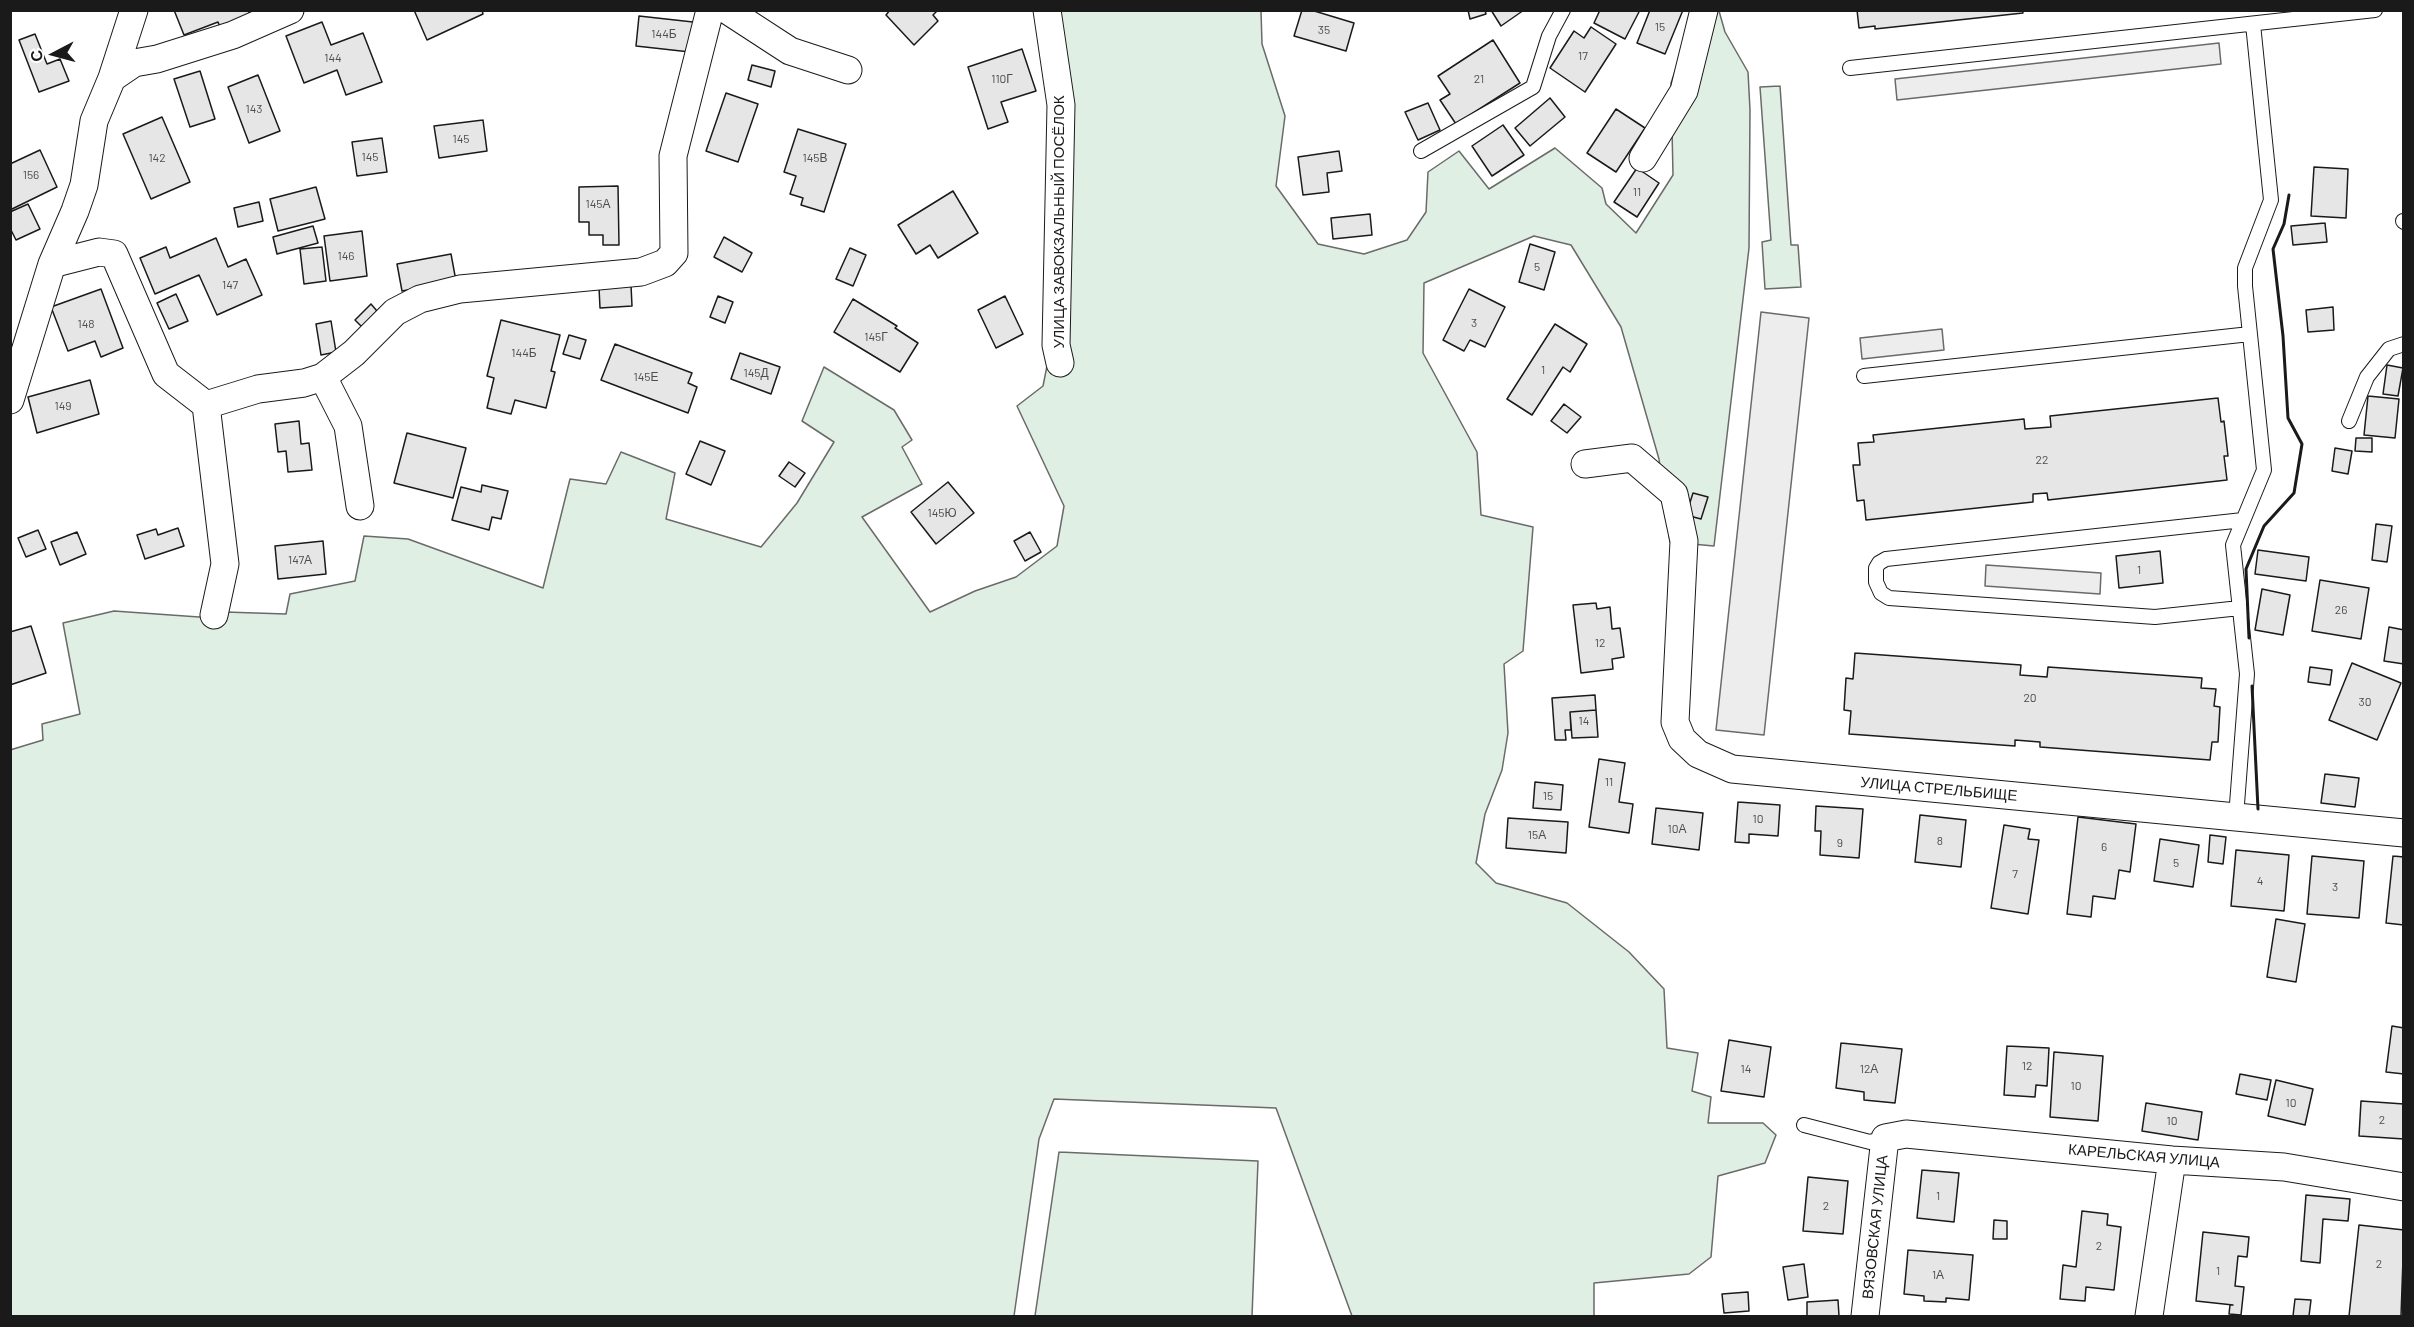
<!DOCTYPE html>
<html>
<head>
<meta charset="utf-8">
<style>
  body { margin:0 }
  #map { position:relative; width:2414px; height:1327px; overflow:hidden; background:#fff; font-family:Barlow,sans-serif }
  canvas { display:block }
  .frame { position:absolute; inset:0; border:12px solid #1a1a1a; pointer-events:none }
  .north { position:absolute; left:24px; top:24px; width:60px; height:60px; -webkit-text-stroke:4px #fff; paint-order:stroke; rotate:264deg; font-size:16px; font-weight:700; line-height:24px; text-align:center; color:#1a1a1a }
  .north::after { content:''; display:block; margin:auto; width:21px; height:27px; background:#1a1a1a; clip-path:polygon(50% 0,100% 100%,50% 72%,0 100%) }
</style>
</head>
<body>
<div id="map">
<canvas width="2414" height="1327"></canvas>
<div class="frame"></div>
<div class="north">С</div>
</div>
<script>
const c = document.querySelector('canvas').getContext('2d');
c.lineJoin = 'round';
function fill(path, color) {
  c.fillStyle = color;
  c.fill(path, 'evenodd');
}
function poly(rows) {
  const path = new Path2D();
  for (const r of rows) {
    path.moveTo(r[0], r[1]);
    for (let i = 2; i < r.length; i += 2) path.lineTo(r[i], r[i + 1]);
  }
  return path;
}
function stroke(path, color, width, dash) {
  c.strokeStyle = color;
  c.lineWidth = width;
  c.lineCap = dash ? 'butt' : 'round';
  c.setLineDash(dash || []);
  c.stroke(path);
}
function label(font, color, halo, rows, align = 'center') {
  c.font = font + ' Barlow,sans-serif';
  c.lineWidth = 4.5;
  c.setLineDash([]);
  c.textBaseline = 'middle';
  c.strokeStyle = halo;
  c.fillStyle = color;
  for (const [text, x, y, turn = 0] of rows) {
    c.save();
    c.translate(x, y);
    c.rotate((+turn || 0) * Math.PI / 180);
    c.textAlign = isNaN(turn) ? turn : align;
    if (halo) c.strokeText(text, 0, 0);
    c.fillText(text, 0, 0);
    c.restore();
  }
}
const green = poly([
  [1060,11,1261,11,1262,44,1285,116,1276,186,1318,244,1364,254,1407,240,1426,212,1428,172,1459,151,1489,189,1555,148,1602,188,1606,204,1636,233,1673,175,1671,83,1696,11,1719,11,1725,32,1748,72,1750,110,1749,248,1714,546,1670,542,1659,459,1621,327,1571,245,1534,236,1424,283,1423,353,1477,452,1481,515,1533,527,1523,651,1504,664,1508,733,1502,770,1485,814,1476,863,1496,883,1567,903,1629,952,1664,989,1667,1048,1698,1053,1692,1091,1711,1097,1708,1123,1763,1123,1776,1135,1765,1163,1718,1176,1711,1257,1689,1274,1594,1283,1594,1316,1352,1316,1276,1108,1054,1099,1039,1139,1014,1316,11,1316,10,750,43,740,42,724,80,714,63,623,114,611,199,617,225,612,286,614,290,594,355,581,364,536,408,539,543,588,570,479,606,484,621,452,675,473,666,519,761,547,797,503,834,442,802,421,824,367,894,410,912,440,902,447,922,484,862,517,930,612,975,591,1016,577,1057,546,1064,506,1017,406,1043,386,1047,366,1060,363,1060,11],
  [1780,86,1791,245,1798,245,1801,287,1765,289,1762,242,1771,240,1760,87,1780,86],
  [1059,1152,1258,1161,1252,1316,1035,1316,1059,1152]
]);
fill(green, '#e0efe3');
stroke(green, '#6a6a6a', 1.5);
const parking = poly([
  [2219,43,2221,64,1897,100,1895,79,2219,43],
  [1761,312,1809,318,1764,735,1716,730,1761,312],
  [1942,329,1944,350,1862,359,1860,338,1942,329],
  [1986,565,2101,573,2100,594,1985,586,1986,565]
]);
fill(parking, '#ededed');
stroke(parking, '#6a6a6a', 1.5);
const building = poly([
  [174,10,248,10,250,15,220,27,218,22,184,35,174,10],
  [414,10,482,10,483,14,427,40,414,10],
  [890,10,938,10,933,15,938,21,914,45,886,15,890,10],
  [1302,10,1311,10,1354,23,1346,51,1294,36,1302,10],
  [1468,10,1485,10,1486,14,1470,19,1468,10],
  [1491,10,1524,10,1501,26,1491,10],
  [1600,10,1640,10,1625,39,1594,23,1600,10],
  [1650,10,1683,10,1665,54,1637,43,1650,10],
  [1857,10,2022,10,2023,13,1875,29,1875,26,1859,28,1857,10],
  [639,16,693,22,690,52,636,46,639,16],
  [322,22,331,45,363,33,382,82,346,95,337,70,304,83,286,36,322,22],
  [1591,27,1616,44,1585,92,1550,68,1574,31,1584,38,1591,27],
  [35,34,47,64,60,59,69,81,39,92,19,40,35,34],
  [1493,40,1520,83,1456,124,1440,100,1450,94,1438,76,1493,40],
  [1022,49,1036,91,1001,102,1008,122,988,129,968,67,1022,49],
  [752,65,775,71,771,87,748,80,752,65],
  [200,71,215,119,190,127,174,79,200,71],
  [258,75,280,131,249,143,228,87,258,75],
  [726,93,758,104,738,162,706,151,726,93],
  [1550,98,1565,117,1530,146,1515,128,1550,98],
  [1428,103,1440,130,1418,140,1405,112,1428,103],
  [1616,109,1645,128,1616,172,1587,153,1616,109],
  [162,117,190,182,151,199,123,134,162,117],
  [483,120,487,151,439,158,434,126,483,120],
  [1503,125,1524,155,1492,176,1472,146,1503,125],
  [798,129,846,144,824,212,801,205,803,198,790,194,796,176,784,172,798,129],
  [382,138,387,172,357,176,352,142,382,138],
  [40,150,57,187,10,210,10,164,40,150],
  [1339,151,1342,171,1327,173,1329,192,1303,195,1298,157,1339,151],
  [2314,167,2348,169,2346,218,2311,216,2314,167],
  [1637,168,1659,183,1637,217,1614,202,1637,168],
  [618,186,619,245,603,245,603,235,589,235,589,222,579,222,579,187,618,186],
  [316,187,325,219,278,231,270,199,316,187],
  [953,191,978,233,938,258,930,245,916,254,898,225,953,191],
  [259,202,263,221,238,227,234,208,259,202],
  [28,204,40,229,16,240,10,228,10,212,28,204],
  [1370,214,1372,235,1333,239,1331,218,1370,214],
  [2325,223,2327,242,2293,245,2291,226,2325,223],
  [313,226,318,243,277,254,273,237,313,226],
  [362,231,367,276,330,281,324,236,362,231],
  [724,237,752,253,742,272,714,257,724,237],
  [216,238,228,267,246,259,262,295,217,315,199,275,155,294,140,258,166,247,170,258,216,238],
  [1530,244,1555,252,1544,290,1519,282,1530,244],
  [322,247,326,281,304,284,300,249,322,247],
  [850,248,866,255,853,286,836,279,850,248],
  [451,254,456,281,402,291,397,264,451,254],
  [631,285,632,306,600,308,599,287,631,285],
  [101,289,123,348,101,357,95,341,68,351,51,307,101,289],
  [1469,289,1505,307,1485,347,1470,340,1464,351,1443,340,1469,289],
  [176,294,188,321,169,329,157,303,176,294],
  [718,296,733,302,725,323,710,317,718,296],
  [1005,296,1023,334,996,348,978,310,1005,296],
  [853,299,897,326,895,328,918,343,900,372,834,332,853,299],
  [371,304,377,311,362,327,355,320,371,304],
  [2333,307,2334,330,2308,332,2306,310,2333,307],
  [501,320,560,335,551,371,555,372,546,408,515,400,511,414,487,408,494,378,487,376,501,320],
  [331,321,336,352,321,355,316,324,331,321],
  [1555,324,1587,344,1570,372,1563,367,1532,415,1507,399,1555,324],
  [569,335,586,340,580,359,563,354,569,335],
  [615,344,692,373,688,383,697,387,688,413,601,380,615,344],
  [740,353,780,367,771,394,731,379,740,353],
  [2387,365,2403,368,2398,396,2383,394,2387,365],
  [90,380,99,414,37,433,28,397,90,380],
  [2368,396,2399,399,2395,438,2364,435,2368,396],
  [2218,398,2221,422,2224,421,2228,456,2224,456,2227,480,2048,500,2047,493,2033,494,2033,502,1866,520,1864,500,1857,501,1853,465,1860,465,1858,443,1874,442,1873,435,2024,419,2025,429,2051,427,2050,416,2218,398],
  [1564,404,1581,417,1567,433,1551,421,1564,404],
  [299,421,301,444,309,443,312,470,288,472,286,451,278,452,275,424,299,421],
  [407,433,466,448,453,498,394,483,407,433],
  [2356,438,2372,438,2372,452,2355,451,2356,438],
  [700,441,725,451,711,485,686,474,700,441],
  [2335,448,2352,451,2348,474,2332,471,2335,448],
  [789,462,805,473,795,487,779,476,789,462],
  [948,482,974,513,936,544,911,512,948,482],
  [482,485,508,491,501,519,492,517,489,530,452,520,461,487,481,492,482,485],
  [1693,493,1708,497,1701,519,1686,515,1693,493],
  [2376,524,2392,526,2387,562,2372,560,2376,524],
  [178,528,184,546,145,559,137,535,156,529,158,535,178,528],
  [38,530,46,549,26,557,18,538,38,530],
  [77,532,86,554,60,565,51,542,77,532],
  [1030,532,1041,552,1025,561,1014,541,1030,532],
  [323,541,326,574,278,579,275,546,323,541],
  [2258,550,2309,557,2306,581,2255,574,2258,550],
  [2160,551,2163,583,2119,588,2116,556,2160,551],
  [2320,580,2369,588,2361,639,2312,631,2320,580],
  [2262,589,2290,595,2283,635,2255,630,2262,589],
  [1596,603,1597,609,1610,607,1612,629,1620,628,1624,657,1612,659,1613,669,1581,673,1573,605,1596,603],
  [31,626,46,673,10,685,10,632,31,626],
  [2389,627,2404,630,2404,664,2384,661,2389,627],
  [1855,653,2021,665,2020,675,2047,677,2048,667,2202,678,2201,688,2216,689,2214,706,2220,707,2218,742,2212,742,2210,760,2040,747,2040,742,2015,740,2015,746,1849,734,1851,711,1844,710,1846,678,1853,679,1855,653],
  [2352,663,2401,683,2377,740,2329,720,2352,663],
  [2310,667,2332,670,2330,685,2308,682,2310,667],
  [1595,695,1596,710,1570,712,1571,730,1565,730,1566,740,1555,740,1552,698,1595,695],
  [1596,710,1598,737,1572,738,1570,712,1596,710],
  [1599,759,1625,763,1619,802,1633,804,1629,833,1589,827,1599,759],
  [2325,774,2359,778,2355,807,2321,803,2325,774],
  [1535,782,1563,785,1561,810,1533,808,1535,782],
  [1738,802,1780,805,1778,836,1749,834,1749,843,1735,842,1738,802],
  [1816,806,1863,809,1859,858,1820,855,1821,831,1815,831,1816,806],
  [1656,808,1703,813,1699,850,1652,844,1656,808],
  [1920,815,1966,820,1961,867,1915,862,1920,815],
  [2078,817,2136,824,2130,872,2119,870,2115,899,2093,896,2091,917,2067,914,2078,817],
  [1508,818,1568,822,1566,853,1506,848,1508,818],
  [2004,825,2030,829,2028,839,2039,840,2028,914,1991,908,2004,825],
  [2210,835,2226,837,2223,864,2208,862,2210,835],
  [2160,839,2199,845,2193,887,2154,881,2160,839],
  [2236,850,2289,855,2284,911,2231,906,2236,850],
  [2312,856,2364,861,2359,918,2307,914,2312,856],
  [2393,856,2404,857,2404,925,2386,923,2393,856],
  [2276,919,2305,924,2296,982,2267,977,2276,919],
  [2392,1026,2404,1028,2404,1074,2386,1072,2392,1026],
  [1729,1040,1771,1047,1764,1097,1721,1091,1729,1040],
  [1841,1043,1902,1049,1895,1103,1864,1100,1864,1092,1836,1088,1841,1043],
  [2007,1046,2049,1048,2047,1086,2036,1085,2035,1097,2004,1095,2007,1046],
  [2054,1052,2103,1056,2098,1121,2050,1117,2054,1052],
  [2240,1074,2271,1080,2267,1100,2236,1094,2240,1074],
  [2276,1080,2313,1089,2305,1125,2268,1116,2276,1080],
  [2361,1101,2404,1104,2404,1139,2359,1136,2361,1101],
  [2146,1103,2202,1112,2198,1140,2142,1131,2146,1103],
  [1922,1170,1959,1173,1954,1222,1917,1218,1922,1170],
  [1808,1177,1848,1181,1843,1234,1803,1231,1808,1177],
  [2306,1195,2350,1199,2348,1221,2323,1219,2320,1263,2301,1261,2306,1195],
  [2082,1211,2108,1214,2107,1225,2121,1227,2114,1290,2086,1287,2085,1301,2060,1299,2063,1265,2076,1267,2082,1211],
  [1994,1220,2007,1221,2007,1239,1993,1239,1994,1220],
  [2359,1225,2404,1230,2401,1316,2349,1316,2359,1225],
  [2203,1232,2249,1237,2247,1257,2238,1256,2235,1286,2244,1287,2241,1315,2229,1314,2230,1305,2233,1305,2196,1301,2203,1232],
  [1908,1250,1973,1255,1969,1300,1946,1298,1946,1302,1924,1301,1924,1296,1904,1294,1908,1250],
  [1804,1264,1808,1297,1788,1300,1783,1267,1804,1264],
  [1748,1292,1749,1311,1724,1313,1722,1294,1748,1292],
  [2295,1299,2311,1300,2309,1316,2293,1316,2295,1299],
  [1838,1300,1839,1316,1807,1316,1807,1302,1838,1300]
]);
fill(building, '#e6e6e6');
stroke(building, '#1a1a1a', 1.5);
const service = poly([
  [1850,68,2375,10],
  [1421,151,1533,87,1549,36,1563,10],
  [2403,221,2404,222],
  [1864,376,2250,334],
  [2349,421,2367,377,2389,349,2404,344],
  [2240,608,2155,617,1889,598,1881,593,1876,582,1876,568,1879,563,1886,559,2243,520],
  [2236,817,2247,674,2233,545,2264,470,2245,286,2245,268,2271,200,2253,24],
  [1804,1125,1870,1142,1885,1138]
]);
const minor = poly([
  [727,10,790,51,848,70],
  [1047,10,1061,105,1056,345,1060,363],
  [112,78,134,63,157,59,233,35,290,10],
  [1643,158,1684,91,1704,10],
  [52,264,99,252,114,254,166,374,206,405,225,564,214,615],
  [323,377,348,426,360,506],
  [10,400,52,264,75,211,84,185,94,121,112,78,134,10],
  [206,405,258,389,304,383,323,377,354,353,395,312,420,299,460,289,641,272,665,263,674,253,673,156,710,10],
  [1585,464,1632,458,1674,494,1684,541,1675,722,1682,739,1698,754,1732,769,2404,833],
  [1865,1316,1885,1138,1906,1134,2172,1160,2284,1167,2404,1187],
  [2149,1316,2172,1160]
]);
stroke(service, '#1a1a1a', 16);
stroke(minor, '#1a1a1a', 29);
stroke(service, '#fff', 14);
stroke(minor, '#fff', 27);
stroke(poly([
  [2249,638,2246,569,2264,526,2294,493,2302,444,2288,418,2283,336,2273,249,2284,224,2289,195],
  [2252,686,2258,809]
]), '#1a1a1a', 3);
label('12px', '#4d4d4d', null, [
  ["15",1660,27],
  ["35",1324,30],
  ["144Б",664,34],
  ["17",1583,56],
  ["144",333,58],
  ["110Г",1002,79],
  ["21",1479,79],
  ["143",254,109],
  ["145",461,139],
  ["145",370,157],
  ["142",157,158],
  ["145В",815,158],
  ["156",31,175],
  ["11",1637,192],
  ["145А",598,204],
  ["146",346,256],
  ["5",1537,267],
  ["147",230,285],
  ["3",1474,323],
  ["148",86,324],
  ["145Г",876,337],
  ["144Б",524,353],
  ["1",1543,370],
  ["145Д",756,373],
  ["145Е",646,377],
  ["149",63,406],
  ["22",2042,460],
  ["145Ю",942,513],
  ["147А",300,560],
  ["1",2139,570],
  ["26",2341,610],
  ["12",1600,643],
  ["20",2030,698],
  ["30",2365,702],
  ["14",1584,721],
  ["11",1609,782],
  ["15",1548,796],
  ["10",1758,819],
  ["10А",1677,829],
  ["15А",1537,835],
  ["8",1940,841],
  ["9",1840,843],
  ["6",2104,847],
  ["5",2176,863],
  ["7",2015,874],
  ["4",2260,881],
  ["3",2335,887],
  ["12",2027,1066],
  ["14",1746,1069],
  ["12А",1869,1069],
  ["10",2076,1086],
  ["10",2291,1103],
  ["2",2382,1120],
  ["10",2172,1121],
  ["1",1938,1196],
  ["2",1826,1206],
  ["2",2099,1246],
  ["2",2379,1264],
  ["1",2218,1271],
  ["1А",1938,1275]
]);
label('15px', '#1a1a1a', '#fff', [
  ["УЛИЦА ЗАВОКЗАЛЬНЫЙ ПОСЁЛОК",1059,222,-90],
  ["УЛИЦА СТРЕЛЬБИЩЕ",1939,789,5],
  ["КАРЕЛЬСКАЯ УЛИЦА",2144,1156,5],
  ["ВЯЗОВСКАЯ УЛИЦА",1875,1227,-84]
]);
</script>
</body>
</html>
